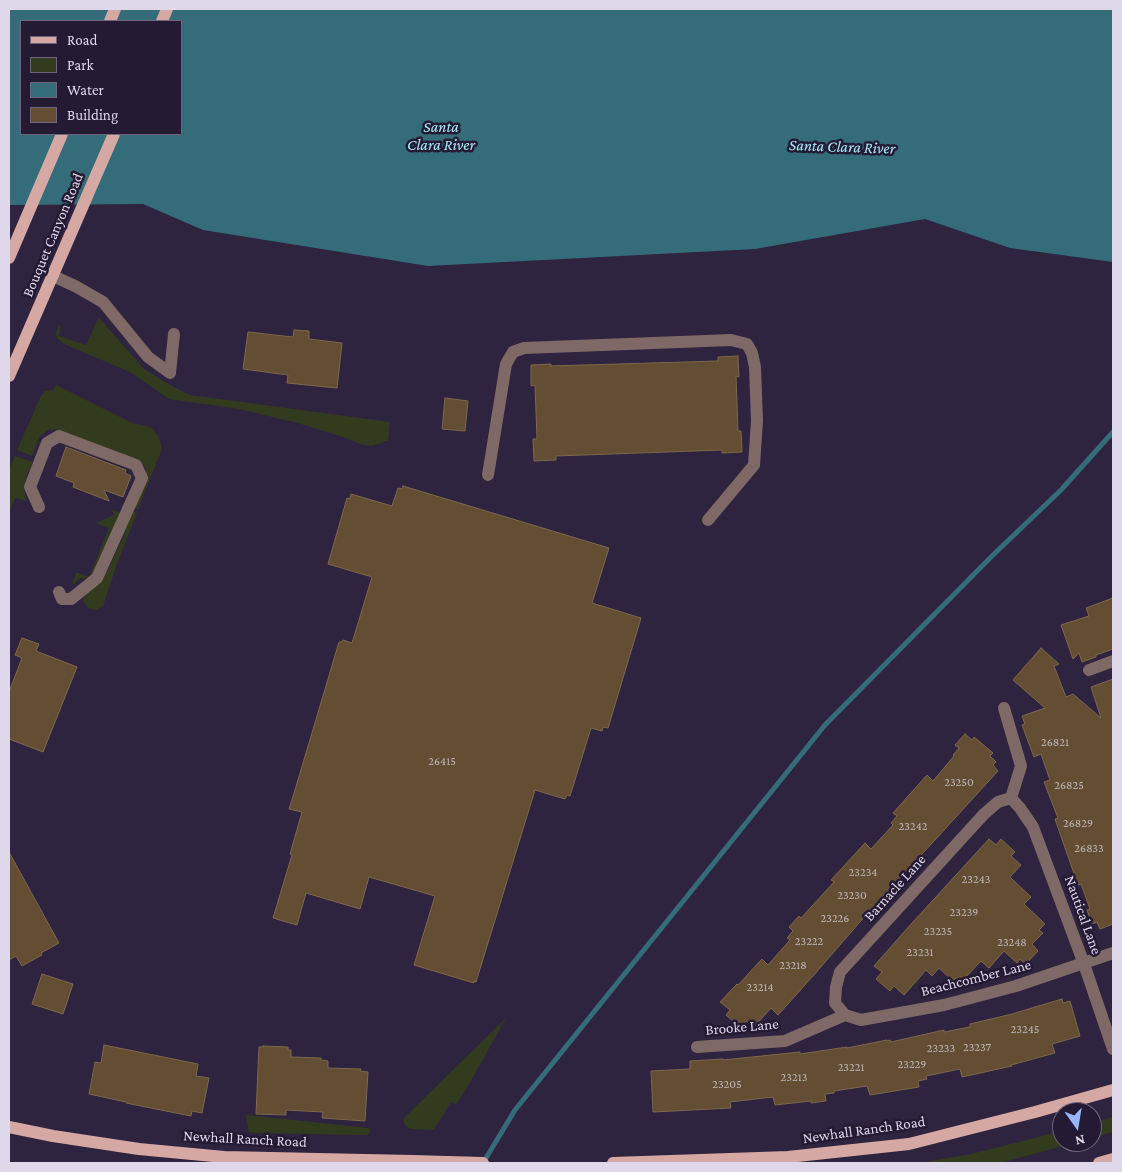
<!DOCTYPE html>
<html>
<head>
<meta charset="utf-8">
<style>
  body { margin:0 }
  #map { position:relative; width:1122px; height:1172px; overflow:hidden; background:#2f243f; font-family:"Crimson Pro",serif }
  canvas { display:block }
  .frame { position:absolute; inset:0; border:10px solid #ded8ea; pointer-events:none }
  .legend { position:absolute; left:20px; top:20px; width:162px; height:115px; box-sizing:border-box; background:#251a34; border:1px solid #6f667d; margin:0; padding:6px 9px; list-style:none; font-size:15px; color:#ded8ea }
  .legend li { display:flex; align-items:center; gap:10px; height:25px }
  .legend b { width:25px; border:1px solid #6f667d }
  .north { position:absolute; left:1052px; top:1102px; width:50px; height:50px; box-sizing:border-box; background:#251a34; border:1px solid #6f667d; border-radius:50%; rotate:167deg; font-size:14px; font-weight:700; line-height:20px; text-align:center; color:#ded8ea }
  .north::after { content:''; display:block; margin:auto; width:18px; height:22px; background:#97b6fd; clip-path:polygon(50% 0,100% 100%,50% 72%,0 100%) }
</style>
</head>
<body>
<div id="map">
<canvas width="1122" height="1172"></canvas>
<div class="frame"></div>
<ul class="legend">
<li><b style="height:6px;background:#d5a8a4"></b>Road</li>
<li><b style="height:14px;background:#333b1e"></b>Park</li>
<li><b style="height:14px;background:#346c7a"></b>Water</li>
<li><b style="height:14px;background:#634e33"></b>Building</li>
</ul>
<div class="north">N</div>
</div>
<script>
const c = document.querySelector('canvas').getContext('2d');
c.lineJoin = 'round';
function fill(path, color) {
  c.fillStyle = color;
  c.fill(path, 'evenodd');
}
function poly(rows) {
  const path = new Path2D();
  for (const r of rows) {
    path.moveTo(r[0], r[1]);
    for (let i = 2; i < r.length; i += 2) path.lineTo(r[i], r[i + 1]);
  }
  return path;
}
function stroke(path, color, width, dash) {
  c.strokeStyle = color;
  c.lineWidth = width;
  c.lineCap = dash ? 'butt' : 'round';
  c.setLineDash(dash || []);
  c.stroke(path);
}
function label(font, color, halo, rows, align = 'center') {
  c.font = font + ' "Crimson Pro",serif';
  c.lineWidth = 5;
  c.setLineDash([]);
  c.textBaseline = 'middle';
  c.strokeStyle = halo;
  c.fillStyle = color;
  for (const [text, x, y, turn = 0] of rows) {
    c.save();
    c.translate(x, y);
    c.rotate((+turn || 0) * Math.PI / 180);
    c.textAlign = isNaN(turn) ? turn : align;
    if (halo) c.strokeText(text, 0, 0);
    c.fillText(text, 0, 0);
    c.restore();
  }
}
fill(poly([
  [99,318,144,369,172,386,190,395,390,422,388,441,384,441,383,443,371,446,360,444,346,438,298,423,239,409,169,399,130,372,64,344,57,338,56,333,59,325,61,326,59,336,86,345],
  [56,385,132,423,151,427,159,437,162,449,138,509,134,507,146,476,146,469,141,462,55,429,48,430,39,437,32,456,17,450,41,396,45,391,53,390],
  [15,456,33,462,26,476,24,489,27,501,15,498,9,513,9,470],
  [112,510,123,513,93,575,89,577,79,579,74,584,72,584,76,573,79,573,88,577,90,575,109,528,96,523,114,515],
  [132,511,137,513,118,561,103,606,96,610,88,608,83,600,85,593,101,582,108,570,124,535],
  [506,1018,465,1091,456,1104,451,1102,434,1130,412,1129,409,1128,404,1124,403,1119],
  [246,1115,369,1128,370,1131,369,1134,366,1135,253,1133,249,1132],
  [1113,1117,1113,1132,1092,1138,1092,1123],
  [1062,1131,1062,1142,1078,1142,1000,1163,920,1163,971,1154]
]), '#333b1e');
fill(poly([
  [9,9,1113,9,1113,262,1010,248,925,219,755,249,428,266,203,230,143,204,9,205],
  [21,21,181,21,181,134,21,134]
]), '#346c7a');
stroke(poly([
  [483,1163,515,1110,825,725,993,555,1061,490,1113,432]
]), '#346c7a', 5);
const building = poly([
  [294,330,309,331,309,339,342,343,337,388,287,383,288,375,243,369,248,332,293,337,294,330],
  [738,356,739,377,736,376,738,431,741,431,742,452,722,453,722,450,556,456,556,460,534,461,533,439,537,439,535,385,531,386,531,365,551,364,551,366,718,361,718,357,738,356],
  [445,398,468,401,465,431,442,429,445,398],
  [66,447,126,470,125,473,131,476,123,497,104,490,109,501,73,487,74,483,56,476,66,447],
  [403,486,609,548,592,603,641,618,608,728,603,727,602,731,591,728,570,796,567,795,565,799,535,790,476,982,474,981,474,983,414,965,435,896,369,877,360,909,306,893,297,925,273,918,292,855,290,854,302,812,289,809,295,790,339,642,342,642,343,640,352,643,372,577,328,564,347,498,350,499,351,494,392,506,398,488,402,489,403,486],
  [1113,598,1113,649,1096,655,1096,657,1082,662,1079,653,1073,659,1061,625,1089,616,1086,608,1113,598],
  [22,638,39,644,36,651,77,667,43,752,9,739,9,692,22,658,15,655,22,638],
  [1041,648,1059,664,1054,666,1066,697,1073,694,1101,718,1091,687,1113,679,1113,924,1100,929,1097,922,1092,924,1087,910,1090,909,1081,884,1078,885,1055,819,1058,818,1044,782,1050,780,1041,754,1034,757,1022,725,1025,724,1022,716,1045,708,1013,680,1041,648],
  [965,734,972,740,974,737,993,753,990,756,996,762,993,765,998,771,859,923,813,976,778,1015,771,1008,753,1028,746,1021,740,1027,726,1015,730,1010,720,1002,737,984,738,985,762,959,768,965,790,940,787,938,793,931,789,927,799,916,801,918,834,882,831,880,865,843,871,849,893,825,891,823,897,816,893,813,927,775,933,781,954,756,953,755,959,748,955,745,965,734],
  [989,839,996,845,1001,839,1015,852,1011,856,1021,865,1010,877,1031,897,1024,904,1045,924,1039,930,1043,933,1032,944,1038,951,1026,964,1020,959,1017,963,1004,951,989,968,981,961,961,982,956,978,953,981,939,968,932,976,926,970,904,995,894,986,890,991,876,979,882,972,874,966,912,923,989,839],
  [9,852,59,943,41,953,42,955,22,966,16,956,9,960,9,852],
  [42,974,73,984,63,1014,32,1004,42,974],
  [1062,999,1063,1003,1070,1001,1080,1036,1052,1044,1055,1053,1011,1065,1012,1066,962,1077,960,1069,926,1076,927,1079,918,1081,919,1087,870,1095,867,1086,834,1091,834,1093,825,1094,826,1101,811,1103,811,1101,775,1105,773,1097,730,1102,731,1108,653,1112,651,1071,690,1069,690,1061,723,1059,723,1060,800,1052,800,1054,847,1047,847,1048,887,1040,887,1041,890,1040,891,1042,944,1030,944,1032,970,1027,970,1024,1012,1014,1062,999],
  [104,1045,198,1064,196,1076,209,1078,202,1113,192,1111,191,1116,126,1103,126,1102,89,1094,95,1062,101,1063,104,1045],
  [263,1046,288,1047,288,1050,291,1050,291,1057,321,1058,321,1060,328,1061,328,1068,361,1069,360,1071,368,1072,365,1121,322,1118,323,1112,286,1110,286,1115,256,1114,259,1047,263,1047,263,1046]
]);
fill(building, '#634e33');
stroke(building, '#7d684c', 1);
stroke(poly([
  [53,276,75,286,103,302,148,357,170,373,174,334],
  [488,475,506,364,513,352,524,348,731,340,747,344,752,353,755,367,757,421,754,465,708,520],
  [39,507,30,487,47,443,59,436,136,465,142,478,97,578,71,599,62,599,59,592],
  [1089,670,1113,661],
  [1004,708,1021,766,1011,798],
  [1011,798,1020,808,1033,827,1084,964,1113,1049],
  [845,1015,835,1003,836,987,840,972,984,814,998,802,1011,798],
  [845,1015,861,1020,944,1005,1016,986,1113,953],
  [697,1047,785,1041,845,1015]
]), '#7f6967', 12);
stroke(poly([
  [110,21,115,9],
  [162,21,167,9],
  [9,258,62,134],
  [9,376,114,134],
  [9,1127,53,1136,139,1149,224,1157,412,1161,483,1163],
  [613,1163,788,1157,909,1144,1035,1112,1113,1090],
  [1099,1163,1113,1159]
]), '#d5a8a4', 12);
label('12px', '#bfb6bc', null, [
  ["26821",1055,742],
  ["26415",442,761],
  ["23250",959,782],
  ["26825",1069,785],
  ["26829",1078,823],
  ["23242",913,826],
  ["26833",1089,848],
  ["23234",863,872],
  ["23243",976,879],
  ["23230",852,895],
  ["23239",964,912],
  ["23226",835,918],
  ["23235",938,931],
  ["23222",809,941],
  ["23248",1012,942],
  ["23231",920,952],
  ["23218",793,965],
  ["23214",760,987],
  ["23245",1025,1029],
  ["23237",977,1047],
  ["23233",941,1048],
  ["23229",912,1064],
  ["23221",851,1067],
  ["23213",794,1077],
  ["23205",727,1084]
]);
label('15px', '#ded8ea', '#251a34', [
  ["Bouquet Canyon Road",53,235,-67],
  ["Barnacle Lane",895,888,-48],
  ["Nautical Lane",1083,915,70],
  ["Beachcomber Lane",976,978,-14],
  ["Brooke Lane",742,1027,-5],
  ["Newhall Ranch Road",864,1130,-8],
  ["Newhall Ranch Road",245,1139,3]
]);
label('italic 16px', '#a5ecfe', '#251a34', [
  ["Santa",441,127],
  ["Clara River",441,145],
  ["Santa Clara River",842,147,2]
]);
</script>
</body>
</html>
